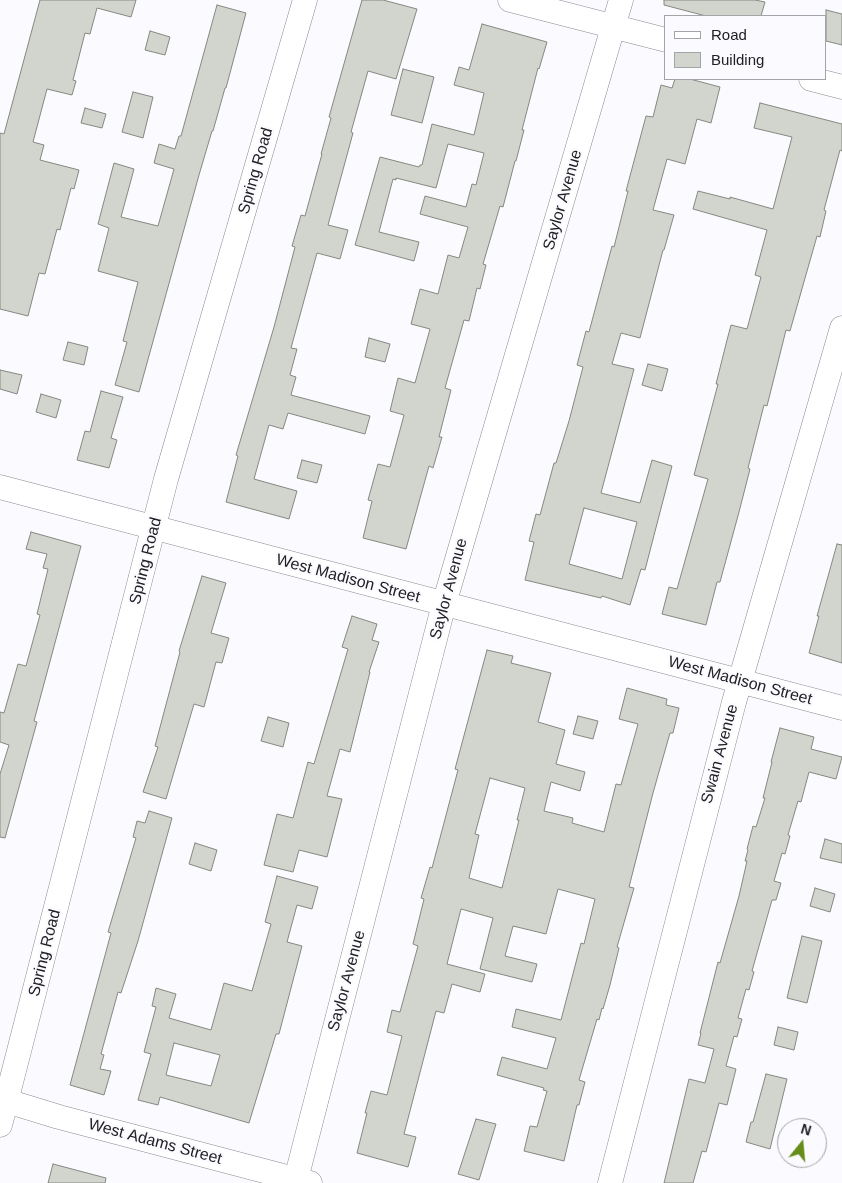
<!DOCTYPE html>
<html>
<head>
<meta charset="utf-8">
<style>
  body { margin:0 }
  #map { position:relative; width:842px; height:1183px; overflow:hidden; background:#fbfbff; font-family:Helvetica,sans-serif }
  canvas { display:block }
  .legend { position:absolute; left:664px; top:15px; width:162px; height:65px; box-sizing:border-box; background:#fbfbff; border:1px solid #a3a4a7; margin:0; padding:6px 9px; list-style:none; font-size:15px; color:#202123 }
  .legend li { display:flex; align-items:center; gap:10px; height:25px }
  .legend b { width:25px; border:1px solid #a3a4a7 }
  .north { position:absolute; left:777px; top:1118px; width:50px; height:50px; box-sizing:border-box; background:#fbfbff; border:1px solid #a3a4a7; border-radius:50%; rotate:17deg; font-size:14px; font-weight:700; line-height:20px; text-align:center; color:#202123 }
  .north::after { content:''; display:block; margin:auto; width:18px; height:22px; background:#668d19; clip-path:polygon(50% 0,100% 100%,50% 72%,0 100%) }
</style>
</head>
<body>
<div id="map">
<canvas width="842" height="1183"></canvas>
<ul class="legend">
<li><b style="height:6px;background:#fff"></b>Road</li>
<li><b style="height:14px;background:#d2d5ce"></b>Building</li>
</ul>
<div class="north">N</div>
</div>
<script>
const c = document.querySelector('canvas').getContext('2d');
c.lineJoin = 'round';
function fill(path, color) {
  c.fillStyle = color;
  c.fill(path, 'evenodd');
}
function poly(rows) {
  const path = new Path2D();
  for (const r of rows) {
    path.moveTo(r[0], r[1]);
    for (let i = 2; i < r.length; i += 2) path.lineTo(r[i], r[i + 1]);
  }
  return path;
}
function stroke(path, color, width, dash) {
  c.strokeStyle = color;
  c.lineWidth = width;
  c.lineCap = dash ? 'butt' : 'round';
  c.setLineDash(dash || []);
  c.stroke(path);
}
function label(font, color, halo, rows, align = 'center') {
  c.font = font + ' Helvetica,sans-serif';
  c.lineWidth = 4.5;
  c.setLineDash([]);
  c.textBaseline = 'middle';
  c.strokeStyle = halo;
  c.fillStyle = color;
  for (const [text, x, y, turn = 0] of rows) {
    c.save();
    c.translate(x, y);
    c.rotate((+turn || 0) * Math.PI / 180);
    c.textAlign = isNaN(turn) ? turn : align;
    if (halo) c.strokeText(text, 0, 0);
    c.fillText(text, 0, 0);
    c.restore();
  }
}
const building = poly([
  [40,0,136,0,131,17,97,8,90,34,85,33,73,80,76,81,72,95,47,89,33,142,44,145,40,160,79,170,74,189,71,188,60,230,57,229,45,274,39,273,28,316,0,309,0,133,4,134,40,0],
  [362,0,383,0,417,9,396,79,368,71,351,132,353,133,328,225,348,230,340,259,317,253,291,348,297,349,290,375,296,377,291,395,370,416,365,434,288,413,283,429,269,425,254,479,297,491,289,519,226,502,238,456,236,455,274,327,295,247,292,246,301,215,305,216,322,154,321,154,331,118,329,117,362,0],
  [664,0,755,0,765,2,761,16,706,16,664,5,664,0],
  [217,5,246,13,226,88,225,88,213,131,212,131,199,175,139,392,115,385,127,342,123,341,138,282,98,271,109,228,98,224,114,163,134,169,121,217,158,226,174,169,154,163,159,144,175,149,179,136,181,136,217,5],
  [826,10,842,14,842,45,826,41,826,10],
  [482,24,547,42,539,69,538,68,522,130,524,130,516,161,515,161,503,207,500,206,483,264,486,265,480,289,477,288,469,321,464,320,445,388,451,390,439,437,442,437,433,468,429,466,406,549,363,538,372,501,368,500,378,464,390,467,404,415,390,411,398,378,415,383,430,329,411,324,420,289,438,294,448,255,459,258,468,227,420,214,425,196,466,207,472,184,476,185,484,153,448,144,436,188,396,178,396,180,393,179,379,232,419,242,414,261,355,245,380,157,419,167,420,165,422,165,432,124,474,135,484,93,454,85,459,67,469,70,482,24],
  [150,31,170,37,165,55,145,50,150,31],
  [403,69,434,77,422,123,391,115,403,69],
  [675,79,690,79,720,87,711,123,697,119,685,164,667,159,653,210,674,215,664,250,663,250,640,338,621,333,612,364,634,369,601,493,640,503,652,460,672,466,645,570,641,569,630,605,602,596,601,598,525,580,534,542,529,541,536,514,540,515,554,463,556,463,569,421,583,367,577,365,586,331,589,332,612,246,614,247,628,191,626,191,646,116,653,117,661,85,672,88,675,79],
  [584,508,637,522,622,579,569,564,584,508],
  [133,92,153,97,143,138,122,132,133,92],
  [760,103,842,124,842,151,840,150,824,210,826,211,820,237,817,236,790,331,786,330,767,406,764,405,748,468,750,469,739,512,720,582,717,582,706,625,662,614,669,587,677,589,708,479,694,475,718,384,716,384,727,340,731,325,747,329,761,277,755,275,767,230,693,209,698,191,730,199,730,197,773,209,792,137,754,128,760,103],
  [85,108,106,114,102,128,81,123,85,108],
  [369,338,390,344,385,362,365,357,369,338],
  [68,342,88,347,84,365,63,360,68,342],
  [648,364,668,369,662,391,642,385,648,364],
  [0,370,22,375,17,394,0,389,0,370],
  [101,391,123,397,111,438,117,440,109,468,77,460,85,431,90,432,101,391],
  [41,394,61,400,56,418,36,412,41,394],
  [302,460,322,465,317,483,297,478,302,460],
  [31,532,81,546,34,721,37,722,5,838,0,837,0,774,9,745,0,742,0,712,4,713,18,664,26,666,40,615,37,614,48,569,43,568,47,554,26,549,31,532],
  [837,544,842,545,842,663,809,653,819,616,817,616,837,544],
  [202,576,226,583,211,633,229,638,222,663,216,662,204,707,194,704,166,799,143,792,158,747,155,746,180,652,179,651,202,576],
  [352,616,377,624,372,640,379,642,369,672,370,672,350,752,340,749,327,796,342,799,327,857,299,850,293,872,264,865,277,814,293,818,308,762,314,764,348,649,342,647,352,616],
  [487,650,513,656,511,663,551,673,538,722,565,730,556,764,585,772,580,791,551,782,544,811,573,818,572,823,604,832,616,784,621,785,638,724,619,719,627,688,667,699,666,705,679,708,673,733,670,733,653,793,629,887,634,888,617,947,619,948,610,985,603,1009,602,1008,599,1020,597,1019,579,1080,585,1082,579,1105,577,1105,564,1161,524,1151,530,1126,537,1127,547,1091,543,1090,544,1088,497,1075,502,1057,547,1069,556,1038,512,1027,516,1009,561,1020,581,943,584,944,595,899,558,889,546,934,513,926,505,956,537,964,532,982,480,969,493,918,461,909,447,964,485,974,480,992,452,984,444,1013,436,1011,404,1134,416,1137,408,1167,357,1153,367,1113,365,1113,371,1091,387,1095,396,1060,402,1036,387,1032,392,1010,400,1012,418,946,413,944,424,899,421,898,430,867,432,868,458,770,455,769,487,650],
  [490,778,525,788,517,820,519,820,502,888,469,878,479,835,475,834,490,778],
  [578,716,598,721,593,739,573,734,578,716],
  [268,717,289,723,283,747,261,741,268,717],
  [780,728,814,737,811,749,842,757,836,779,809,772,801,802,798,801,788,835,790,836,785,854,782,853,774,881,781,883,776,900,772,900,752,971,754,972,749,990,746,989,738,1018,742,1019,737,1037,734,1036,726,1066,736,1069,727,1105,719,1103,706,1152,702,1151,693,1183,664,1183,689,1079,705,1083,714,1049,698,1045,701,1033,700,1033,718,962,720,963,739,896,747,861,745,861,748,850,747,849,753,826,756,827,765,798,763,798,772,762,771,762,780,728],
  [149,811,172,818,138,941,121,993,118,992,101,1054,104,1055,100,1069,111,1071,104,1095,70,1085,111,933,108,932,136,838,133,837,137,821,145,823,149,811],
  [825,839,842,844,842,863,820,858,825,839],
  [195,843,217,850,211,871,189,864,195,843],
  [277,876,318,887,312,909,297,905,287,942,302,946,279,1034,276,1034,249,1123,160,1097,158,1105,138,1100,151,1054,144,1052,156,1007,152,1006,156,988,176,994,169,1018,211,1030,224,983,252,991,271,924,265,922,277,876],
  [174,1043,220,1055,211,1086,166,1075,174,1043],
  [815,888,835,894,830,912,810,906,815,888],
  [802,936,822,941,807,1003,787,998,802,936],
  [778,1027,798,1032,794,1050,774,1045,778,1027],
  [766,1074,787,1079,770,1149,746,1142,751,1122,753,1122,766,1074],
  [476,1119,496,1124,479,1180,458,1174,476,1119],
  [53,1164,106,1178,105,1183,48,1183,53,1164]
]);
fill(building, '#d2d5ce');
stroke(building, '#858881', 1);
const minor = poly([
  [510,0,666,40],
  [811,79,842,87],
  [0,487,842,708],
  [0,1099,59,1117,310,1183],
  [0,1125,166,479,305,0],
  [295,1183,444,604,621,0],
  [610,1183,734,702,842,328]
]);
stroke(minor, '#898b92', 25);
stroke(minor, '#fff', 24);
label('16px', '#202123', '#fbfbff', [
  ["Spring Road",256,171,-74],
  ["Saylor Avenue",563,200,-74],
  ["Spring Road",146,561,-76],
  ["West Madison Street",348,579,15],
  ["Saylor Avenue",449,589,-75],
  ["West Madison Street",740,681,15],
  ["Swain Avenue",720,754,-75],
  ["Spring Road",45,953,-76],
  ["Saylor Avenue",347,981,-75],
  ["West Adams Street",155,1142,15]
]);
</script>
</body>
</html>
